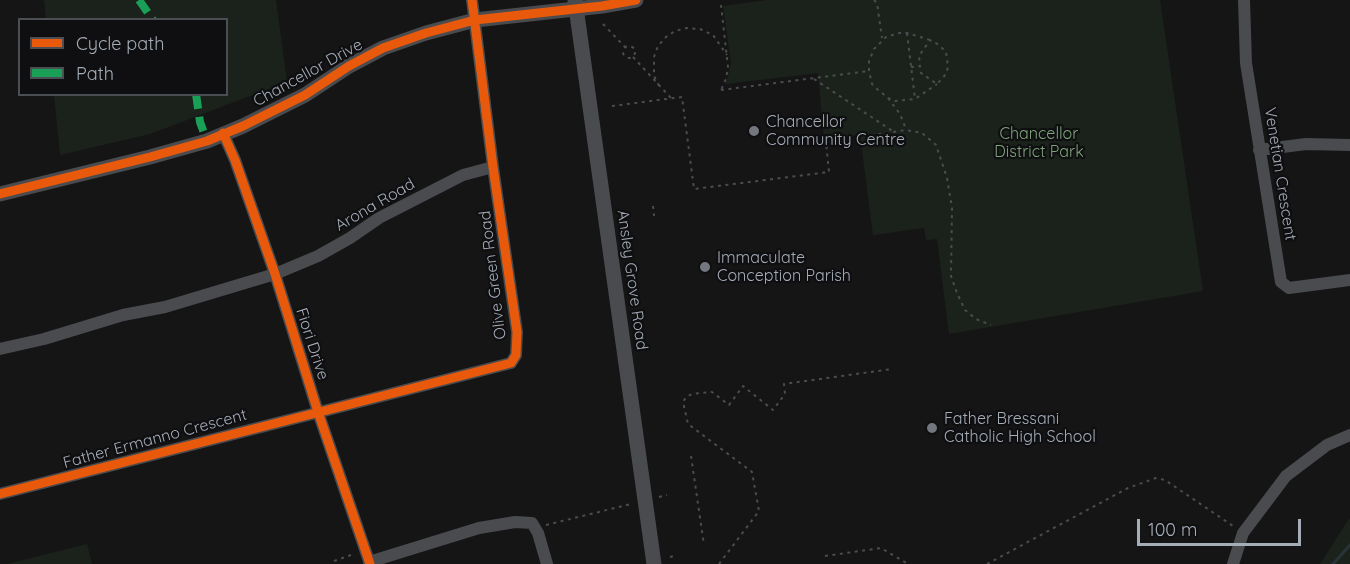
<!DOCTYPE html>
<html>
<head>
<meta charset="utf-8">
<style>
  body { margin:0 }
  #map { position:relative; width:1350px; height:564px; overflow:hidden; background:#151515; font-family:Quicksand,sans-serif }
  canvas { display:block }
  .legend { position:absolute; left:18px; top:18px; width:210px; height:78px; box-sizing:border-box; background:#0f0f11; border:2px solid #4b4e53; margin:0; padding:8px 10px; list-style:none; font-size:18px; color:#a5adb7 }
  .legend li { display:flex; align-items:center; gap:12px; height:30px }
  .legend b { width:30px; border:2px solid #4b4e53 }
  .scale { position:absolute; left:1137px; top:519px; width:164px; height:27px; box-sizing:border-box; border:3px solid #a5adb7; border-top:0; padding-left:8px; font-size:18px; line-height:21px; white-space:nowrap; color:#a5adb7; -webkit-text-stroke:4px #0f0f11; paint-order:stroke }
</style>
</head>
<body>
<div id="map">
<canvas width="1350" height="564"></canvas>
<ul class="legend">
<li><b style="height:8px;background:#e8590c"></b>Cycle path</li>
<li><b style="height:8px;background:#1a9f57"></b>Path</li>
</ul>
<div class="scale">100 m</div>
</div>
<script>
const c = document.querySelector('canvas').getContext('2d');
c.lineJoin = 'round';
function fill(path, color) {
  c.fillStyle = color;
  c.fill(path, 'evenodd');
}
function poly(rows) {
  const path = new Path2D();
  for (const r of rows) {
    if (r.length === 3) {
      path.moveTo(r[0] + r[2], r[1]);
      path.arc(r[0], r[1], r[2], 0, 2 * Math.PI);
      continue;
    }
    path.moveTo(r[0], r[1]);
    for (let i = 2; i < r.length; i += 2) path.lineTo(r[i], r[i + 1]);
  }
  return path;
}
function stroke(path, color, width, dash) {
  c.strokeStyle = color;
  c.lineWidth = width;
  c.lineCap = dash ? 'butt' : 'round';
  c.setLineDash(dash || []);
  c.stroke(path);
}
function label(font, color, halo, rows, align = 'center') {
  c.font = font + ' Quicksand,sans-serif';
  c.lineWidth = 4.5;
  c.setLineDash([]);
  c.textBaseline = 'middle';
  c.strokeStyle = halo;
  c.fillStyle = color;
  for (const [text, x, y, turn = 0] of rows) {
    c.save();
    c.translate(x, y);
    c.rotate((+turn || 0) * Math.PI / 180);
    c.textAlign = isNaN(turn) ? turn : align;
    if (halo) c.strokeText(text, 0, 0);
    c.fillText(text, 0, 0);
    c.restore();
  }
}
fill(poly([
  [44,0,276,0,287,82,150,134,60,155,54,95,226,94,226,20,46,19],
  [766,0,1160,0,1203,291,949,334,937,239,926,240,924,228,873,235,860,135,824,139,818,73,726,84,731,63,723,6],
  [1350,519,1350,564,1320,564,1348,520],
  [87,544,92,564,7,564]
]), '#1b221b');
stroke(poly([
  [1333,564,1350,545]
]), '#273338', 3);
stroke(poly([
  [874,0,877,3,882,38],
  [721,5,728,67,726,79,721,90],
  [603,24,626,48],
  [907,33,915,99],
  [930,40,907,33,899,33,886,37,874,49,869,61,869,71,872,84,877,89,888,98,895,101,915,99,937,84],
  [629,52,6],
  [633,57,671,98],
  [911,67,920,66,921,73,937,84,946,74,948,67,946,52,939,45,930,40,919,56,920,66],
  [814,79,894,132],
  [659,86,654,76,654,57,658,46,666,37,675,31,687,28,700,29,713,35,727,55],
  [721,90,869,71],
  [888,98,900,114,906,129],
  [612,106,682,97,694,189,829,172,826,142,906,130,922,133,936,145,947,178,952,208,951,276,957,293,965,310,976,319,991,325],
  [653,206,654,216],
  [691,456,704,545],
  [659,497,667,495],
  [546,525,631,504],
  [825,556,881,548,908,564],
  [670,557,677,555],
  [334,561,354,554],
  [719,564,759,511,752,472,688,424,683,402,686,397,692,394,712,392,729,405,743,386,773,410,785,394,784,384,892,369],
  [987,564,1128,488,1156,478,1165,480,1233,526]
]), '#4b4c50', 2, [3, 4.5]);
stroke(poly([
  [1244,0,1246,63,1281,282,1289,288,1350,280],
  [223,133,235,160,275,274,318,412,370,564],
  [1259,150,1306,144,1350,145],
  [0,349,44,339,123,315,165,307,275,274,318,256,350,238,379,218,463,175,493,167],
  [0,494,511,363,516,355,517,332,493,167,472,0],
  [369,562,479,528,515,522,532,523,538,533,547,564],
  [1233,564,1243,533,1286,476,1327,445,1350,435]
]), '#494b4e', 12);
stroke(poly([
  [575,0,654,564],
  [0,194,150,157,207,141,243,126,305,95,349,66,383,48,426,33,475,20,602,6,636,0]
]), '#494b4e', 15);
stroke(poly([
  [139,0,153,20],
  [196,94,200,122,207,141]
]), '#1a9f57', 8, [15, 8]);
stroke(poly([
  [223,133,235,160,275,274,318,412,370,564],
  [0,194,150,157,207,141,243,126,305,95,349,66,383,48,426,33,475,20,602,6,636,0],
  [0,494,511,363,516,355,517,332,493,167,472,0]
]), '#e8590c', 9);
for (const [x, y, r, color] of [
  [754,131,6,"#73787e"],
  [705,267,6,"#73787e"],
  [932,428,6,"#73787e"]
]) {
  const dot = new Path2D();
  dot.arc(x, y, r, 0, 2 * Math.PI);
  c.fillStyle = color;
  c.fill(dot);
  stroke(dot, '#0f0f11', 2);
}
label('16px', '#a5adb7', '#0f0f11', [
  ["Chancellor Drive",308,73,-29],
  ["Venetian Crescent",1280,174,81],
  ["Arona Road",375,205,-30],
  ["Olive Green Road",493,275,-97],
  ["Ansley Grove Road",632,280,82],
  ["Fiori Drive",312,344,72],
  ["Father Ermanno Crescent",155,439,-15]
]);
label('16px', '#a5adb7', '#0f0f11', [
  ["Chancellor",766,122],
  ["Community Centre",766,140],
  ["Immaculate",717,258],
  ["Conception Parish",717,276],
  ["Father Bressani",944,419],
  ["Catholic High School",944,437]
], 'left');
label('16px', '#7ea47a', '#0f0f11', [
  ["Chancellor",1039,134],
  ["District Park",1039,152]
]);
</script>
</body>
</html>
